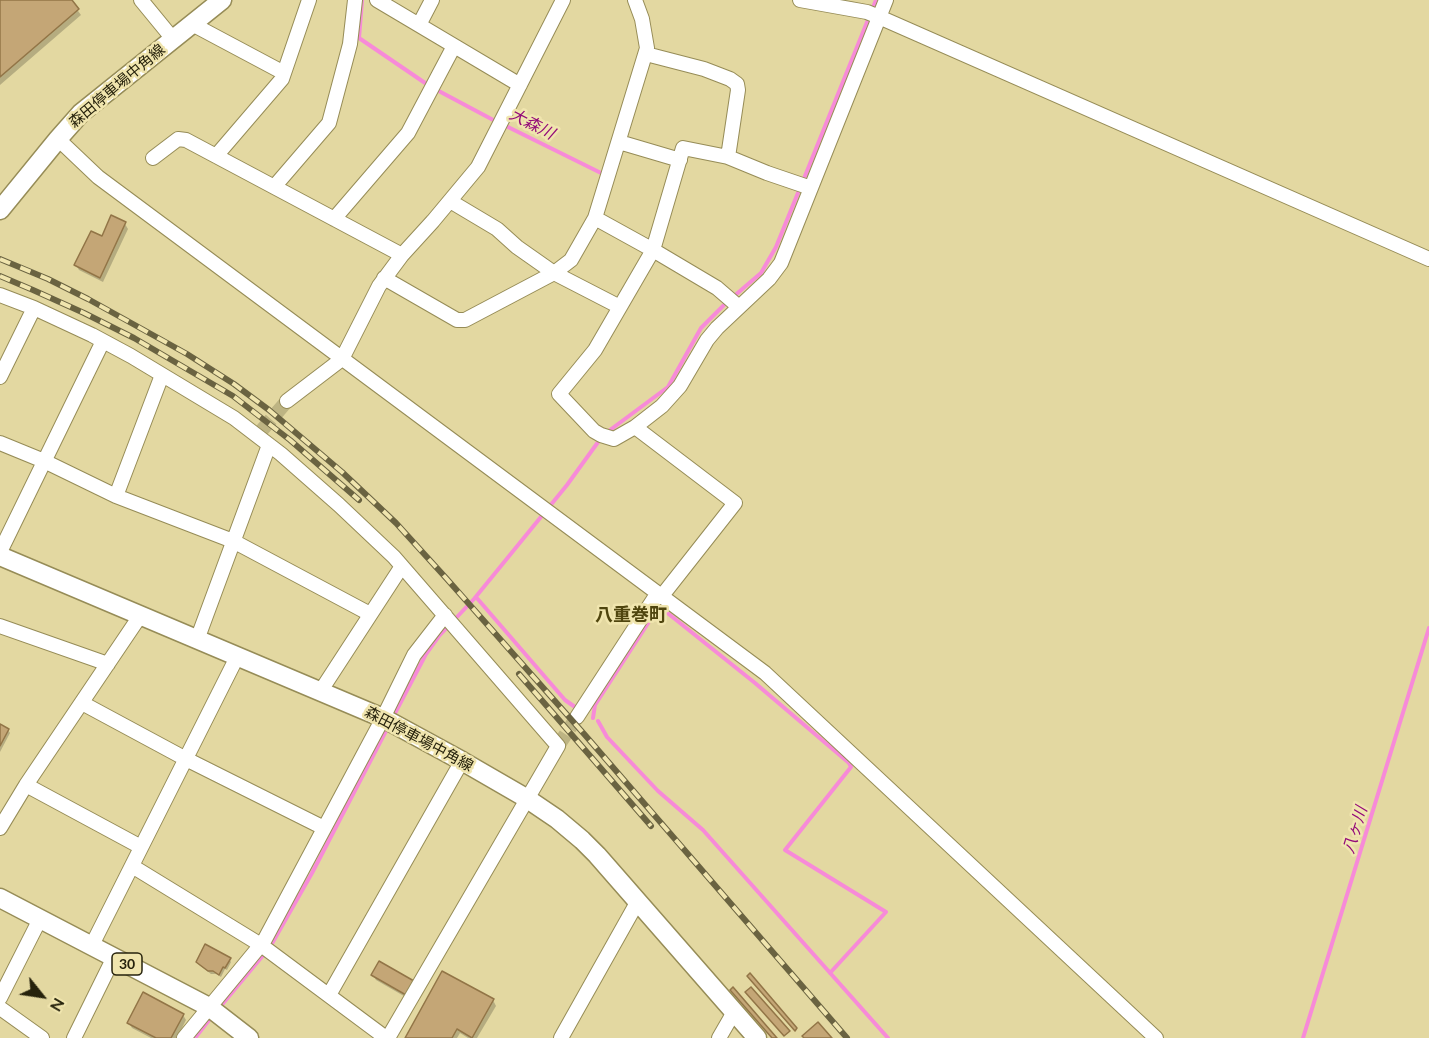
<!DOCTYPE html>
<html>
<head>
<meta charset="utf-8">
<style>
  body { margin:0 }
  #map { position:relative; width:1429px; height:1038px; overflow:hidden; background:#e3d8a1; font-family:Lato,sans-serif }
  canvas { display:block }
  .north { position:absolute; left:12px; top:966px; width:60px; height:60px; -webkit-text-stroke:4px #f0e5ae; paint-order:stroke; rotate:120deg; font-size:16px; font-weight:700; line-height:24px; text-align:center; color:#26220c }
  .north::after { content:''; display:block; margin:auto; width:21px; height:27px; background:#26220c; clip-path:polygon(50% 0,100% 100%,50% 72%,0 100%) }
</style>
</head>
<body>
<div id="map">
<canvas width="1429" height="1038"></canvas>
<div class="north">N</div>
</div>
<script>
const c = document.querySelector('canvas').getContext('2d');
c.lineJoin = 'round';
function fill(path, color) {
  c.fillStyle = color;
  c.fill(path, 'evenodd');
}
function poly(rows) {
  const path = new Path2D();
  for (const r of rows) {
    path.moveTo(r[0], r[1]);
    for (let i = 2; i < r.length; i += 2) path.lineTo(r[i], r[i + 1]);
  }
  return path;
}
function stroke(path, color, width, dash) {
  c.strokeStyle = color;
  c.lineWidth = width;
  c.lineCap = dash ? 'butt' : 'round';
  c.setLineDash(dash || []);
  c.stroke(path);
}
function label(font, color, halo, rows, align = 'center') {
  c.font = font + ' Lato,"Noto Sans JP",sans-serif';
  c.lineWidth = 5;
  c.setLineDash([]);
  c.textBaseline = 'middle';
  c.strokeStyle = halo;
  c.fillStyle = color;
  for (const [text, x, y, turn = 0] of rows) {
    c.save();
    c.translate(x, y);
    c.rotate((+turn || 0) * Math.PI / 180);
    c.textAlign = isNaN(turn) ? turn : align;
    if (halo) c.strokeText(text, 0, 0);
    c.fillText(text, 0, 0);
    c.restore();
  }
}
fill(poly([
  [0,0,70,0,81,15,0,85],
  [112,217,125,224,128,229,103,282,79,270,76,265,102,238],
  [0,726,8,730,10,733,0,752],
  [229,959,231,962,227,970,225,969,221,977,216,974,211,974,199,965,197,962],
  [380,963,409,999,376,980,373,975],
  [493,1000,496,1006,477,1038,468,1038,460,1033,457,1038,406,1038],
  [183,1015,186,1020,177,1038,151,1038,132,1028,129,1023]
]), '#0003');
stroke(poly([
  [362,0,359,38,428,85],
  [435,89,497,122],
  [504,125,603,174,604,173],
  [803,181,876,0],
  [733,297,761,273,776,247,800,188],
  [606,433,668,387,701,328,727,302],
  [476,597,565,700,575,707],
  [393,717,426,654,439,636,474,599,567,485,601,438],
  [593,718,595,705,654,614,665,611,755,683,849,763,851,767,785,850,886,912,830,973],
  [598,721,607,737,658,791,703,830,888,1038],
  [270,947,312,873,388,727],
  [220,1007,265,953],
  [195,1038,213,1015],
  [1303,1038,1429,628]
]), '#f78ad8', 4);
const building = poly([
  [0,0,72,0,79,9,0,77,0,0],
  [111,215,126,222,100,278,74,265,91,231,102,236,111,215],
  [0,724,9,729,0,746,0,724],
  [205,944,231,958,225,968,223,967,219,975,213,971,208,971,196,962,205,944],
  [379,961,414,981,406,995,371,975,379,961],
  [442,971,494,999,472,1038,457,1029,452,1038,405,1038,442,971],
  [750,973,797,1028,795,1031,747,976,750,973],
  [733,987,777,1038,772,1038,730,990,733,987],
  [751,987,790,1031,784,1036,745,992,751,987],
  [143,992,184,1014,171,1038,156,1038,127,1023,143,992],
  [818,1022,832,1038,804,1038,802,1036,818,1022]
]);
fill(building, '#c4a676');
stroke(building, '#927547', 1.5);
stroke(poly([
  [262,430,287,401],
  [558,746,577,717]
]), '#bdb483', 14, [14, 7]);
const minor = poly([
  [141,0,173,39],
  [377,0,520,85],
  [800,0,867,12,879,17,1429,259],
  [192,24,284,73],
  [419,25,432,0],
  [646,54,704,69,730,79,737,84,738,90,728,157],
  [58,139,98,177,765,673,1156,1038],
  [619,142,680,160],
  [216,156,282,79,309,0],
  [153,158,178,139,186,140,402,255],
  [274,187,329,123,350,44,355,0],
  [450,201,497,229,517,247,554,273,620,307],
  [595,218,653,250,717,288,739,307],
  [334,219,408,133,454,46],
  [384,278,457,320,465,320,554,273,571,260,595,218,647,48,642,19,635,0],
  [0,295,34,308,92,335,131,356,234,418,281,454,339,505,394,557,558,746,388,1038],
  [0,377,34,308],
  [287,401,342,359,379,286,402,255,433,221,478,167,563,0],
  [635,427,614,439,601,435,594,431,559,394,595,350,653,250,683,148,728,157,767,173,811,188],
  [0,443,44,461,116,496,233,541,370,614],
  [116,496,162,375],
  [0,552,103,341],
  [661,597,735,503,635,427,662,406,680,386,707,340,717,328,769,279,781,263,886,0],
  [0,626,108,664],
  [197,640,269,445],
  [320,692,402,566],
  [82,703,186,759,324,828],
  [577,717,657,594],
  [26,785,141,847],
  [0,828,26,785,140,616],
  [132,866,261,945,386,1038],
  [92,945,237,657],
  [329,995,462,761],
  [0,998,40,919],
  [0,1008,42,1038],
  [74,1038,114,957],
  [184,1038,264,941,383,718,414,655,445,615],
  [561,1038,638,901],
  [719,1038,734,1012]
]);
const major = poly([
  [0,210,58,139,81,113,222,0],
  [0,556,383,718,462,761,526,798,557,819,582,840,597,855,757,1038],
  [0,898,209,1007,249,1038]
]);
stroke(minor, '#968c57', 16);
stroke(major, '#968c57', 21);
stroke(minor, '#fff', 14);
stroke(major, '#fff', 18);
const rail = poly([
  [0,259,48,279,88,299,187,354,234,384,269,410,342,472,396,523,446,578,585,735,847,1038],
  [0,276,33,290,84,313,134,338,233,396,290,440,359,500],
  [519,674,651,826]
]);
stroke(rail, '#6a6341', 6);
stroke(rail, '#f0e5ae', 4, [11]);
for (const [x, y, w] of [
  [127,964,30]
]) {
  const box = new Path2D();
  box.roundRect(x - w / 2, y - 11, w, 22, 4.5);
  c.fillStyle = '#f0e5ae';
  c.fill(box);
  stroke(box, '#26220c', 1.5);
}
label('bold 14px', '#26220c', null, [
  ["30",127,964]
]);
label('15px', '#26220c', '#f0e5ae', [
  ["森田停車場中角線",117,86,-40],
  ["森田停車場中角線",419,739,28]
]);
label('italic 16px', '#930b79', '#f0e5ae', [
  ["大森川",532,124,27],
  ["八ヶ川",1355,830,-73]
]);
label('bold 18px', '#4f450e', '#f0e5ae', [
  ["八重巻町",631,615]
]);
</script>
</body>
</html>
